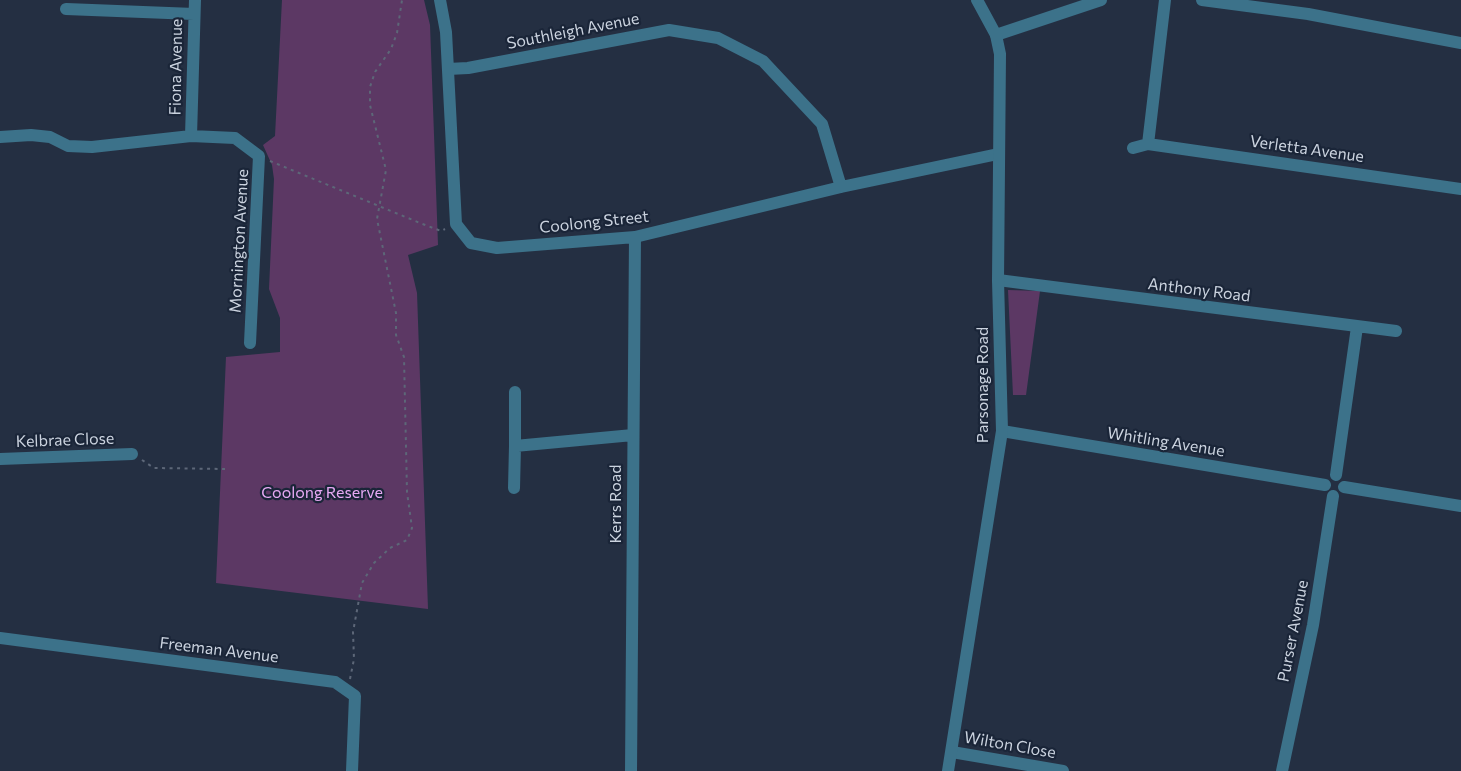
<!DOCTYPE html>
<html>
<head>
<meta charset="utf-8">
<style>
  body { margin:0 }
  canvas { display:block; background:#242f42 }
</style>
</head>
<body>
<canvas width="1461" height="771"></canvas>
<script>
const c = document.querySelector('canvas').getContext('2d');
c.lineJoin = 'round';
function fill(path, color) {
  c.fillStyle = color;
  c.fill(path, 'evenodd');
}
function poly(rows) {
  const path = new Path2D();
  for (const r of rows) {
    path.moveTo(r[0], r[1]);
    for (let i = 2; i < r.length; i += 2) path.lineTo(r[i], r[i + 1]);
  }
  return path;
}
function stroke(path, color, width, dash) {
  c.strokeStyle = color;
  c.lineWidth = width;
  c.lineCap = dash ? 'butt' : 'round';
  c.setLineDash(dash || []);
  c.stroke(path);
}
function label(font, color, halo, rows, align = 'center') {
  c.font = font + ' Commissioner,sans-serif';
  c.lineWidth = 4.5;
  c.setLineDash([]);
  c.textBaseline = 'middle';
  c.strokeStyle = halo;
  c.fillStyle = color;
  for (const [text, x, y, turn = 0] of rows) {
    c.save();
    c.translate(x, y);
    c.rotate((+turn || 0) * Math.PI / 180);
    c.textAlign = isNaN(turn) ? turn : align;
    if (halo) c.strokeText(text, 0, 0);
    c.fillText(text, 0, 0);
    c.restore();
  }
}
fill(poly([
  [282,0,424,0,430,25,438,245,408,255,417,293,428,609,216,583,226,357,280,352,280,318,269,289,274,179,272,165,263,145,275,136],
  [1008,290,1040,291,1026,395,1013,395]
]), '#5c3864');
stroke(poly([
  [270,161,420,223,441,231,445,229],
  [142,460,154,468,225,469],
  [350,679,354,659,353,632,362,583,374,563,390,548,407,540,412,528,407,492,404,357,396,335,396,313,377,219,386,170,370,105,370,87,375,72,391,49,397,33,402,0]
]), '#5d6778', 2, [3, 4.5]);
stroke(poly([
  [440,0,446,32,456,224,471,243,497,248,635,237,841,187,998,154],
  [1165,0,1148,144,1461,189],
  [1202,0,1308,14,1461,43],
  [66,9,194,14],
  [996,35,1101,0],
  [448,69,468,68,669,30,718,38,763,61,822,124,841,187],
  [191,136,195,0],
  [0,137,31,135,50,137,68,146,92,147,191,136,235,138,259,156,250,343],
  [1133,148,1148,144],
  [998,280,1396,331],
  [515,392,515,446,633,435],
  [1002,431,1325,485],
  [0,459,132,454],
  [1336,475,1357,327],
  [1344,487,1461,506],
  [514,488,515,446],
  [0,638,335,682,355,696,352,771],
  [952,752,1063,771],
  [631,771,635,237],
  [1282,771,1313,625,1333,496]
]), '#3c728a', 12);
stroke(poly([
  [948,771,1002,431,998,280,1000,54,996,35,977,0]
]), '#3c728a', 12);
label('16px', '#cbd3df', '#1a2538', [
  ["Southleigh Avenue",573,31,-11],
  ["Fiona Avenue",176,67,-89],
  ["Verletta Avenue",1307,149,8],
  ["Coolong Street",594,222,-6],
  ["Mornington Avenue",239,241,-87],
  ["Anthony Road",1199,290,7],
  ["Parsonage Road",983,385,-90],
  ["Kelbrae Close",65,440,-2],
  ["Whitling Avenue",1166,442,9],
  ["Kerrs Road",616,504,-90],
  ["Purser Avenue",1293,631,-79],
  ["Freeman Avenue",219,650,7],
  ["Wilton Close",1010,745,10]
]);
label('16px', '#e7a9f4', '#1a2538', [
  ["Coolong Reserve",322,493]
]);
</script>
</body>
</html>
